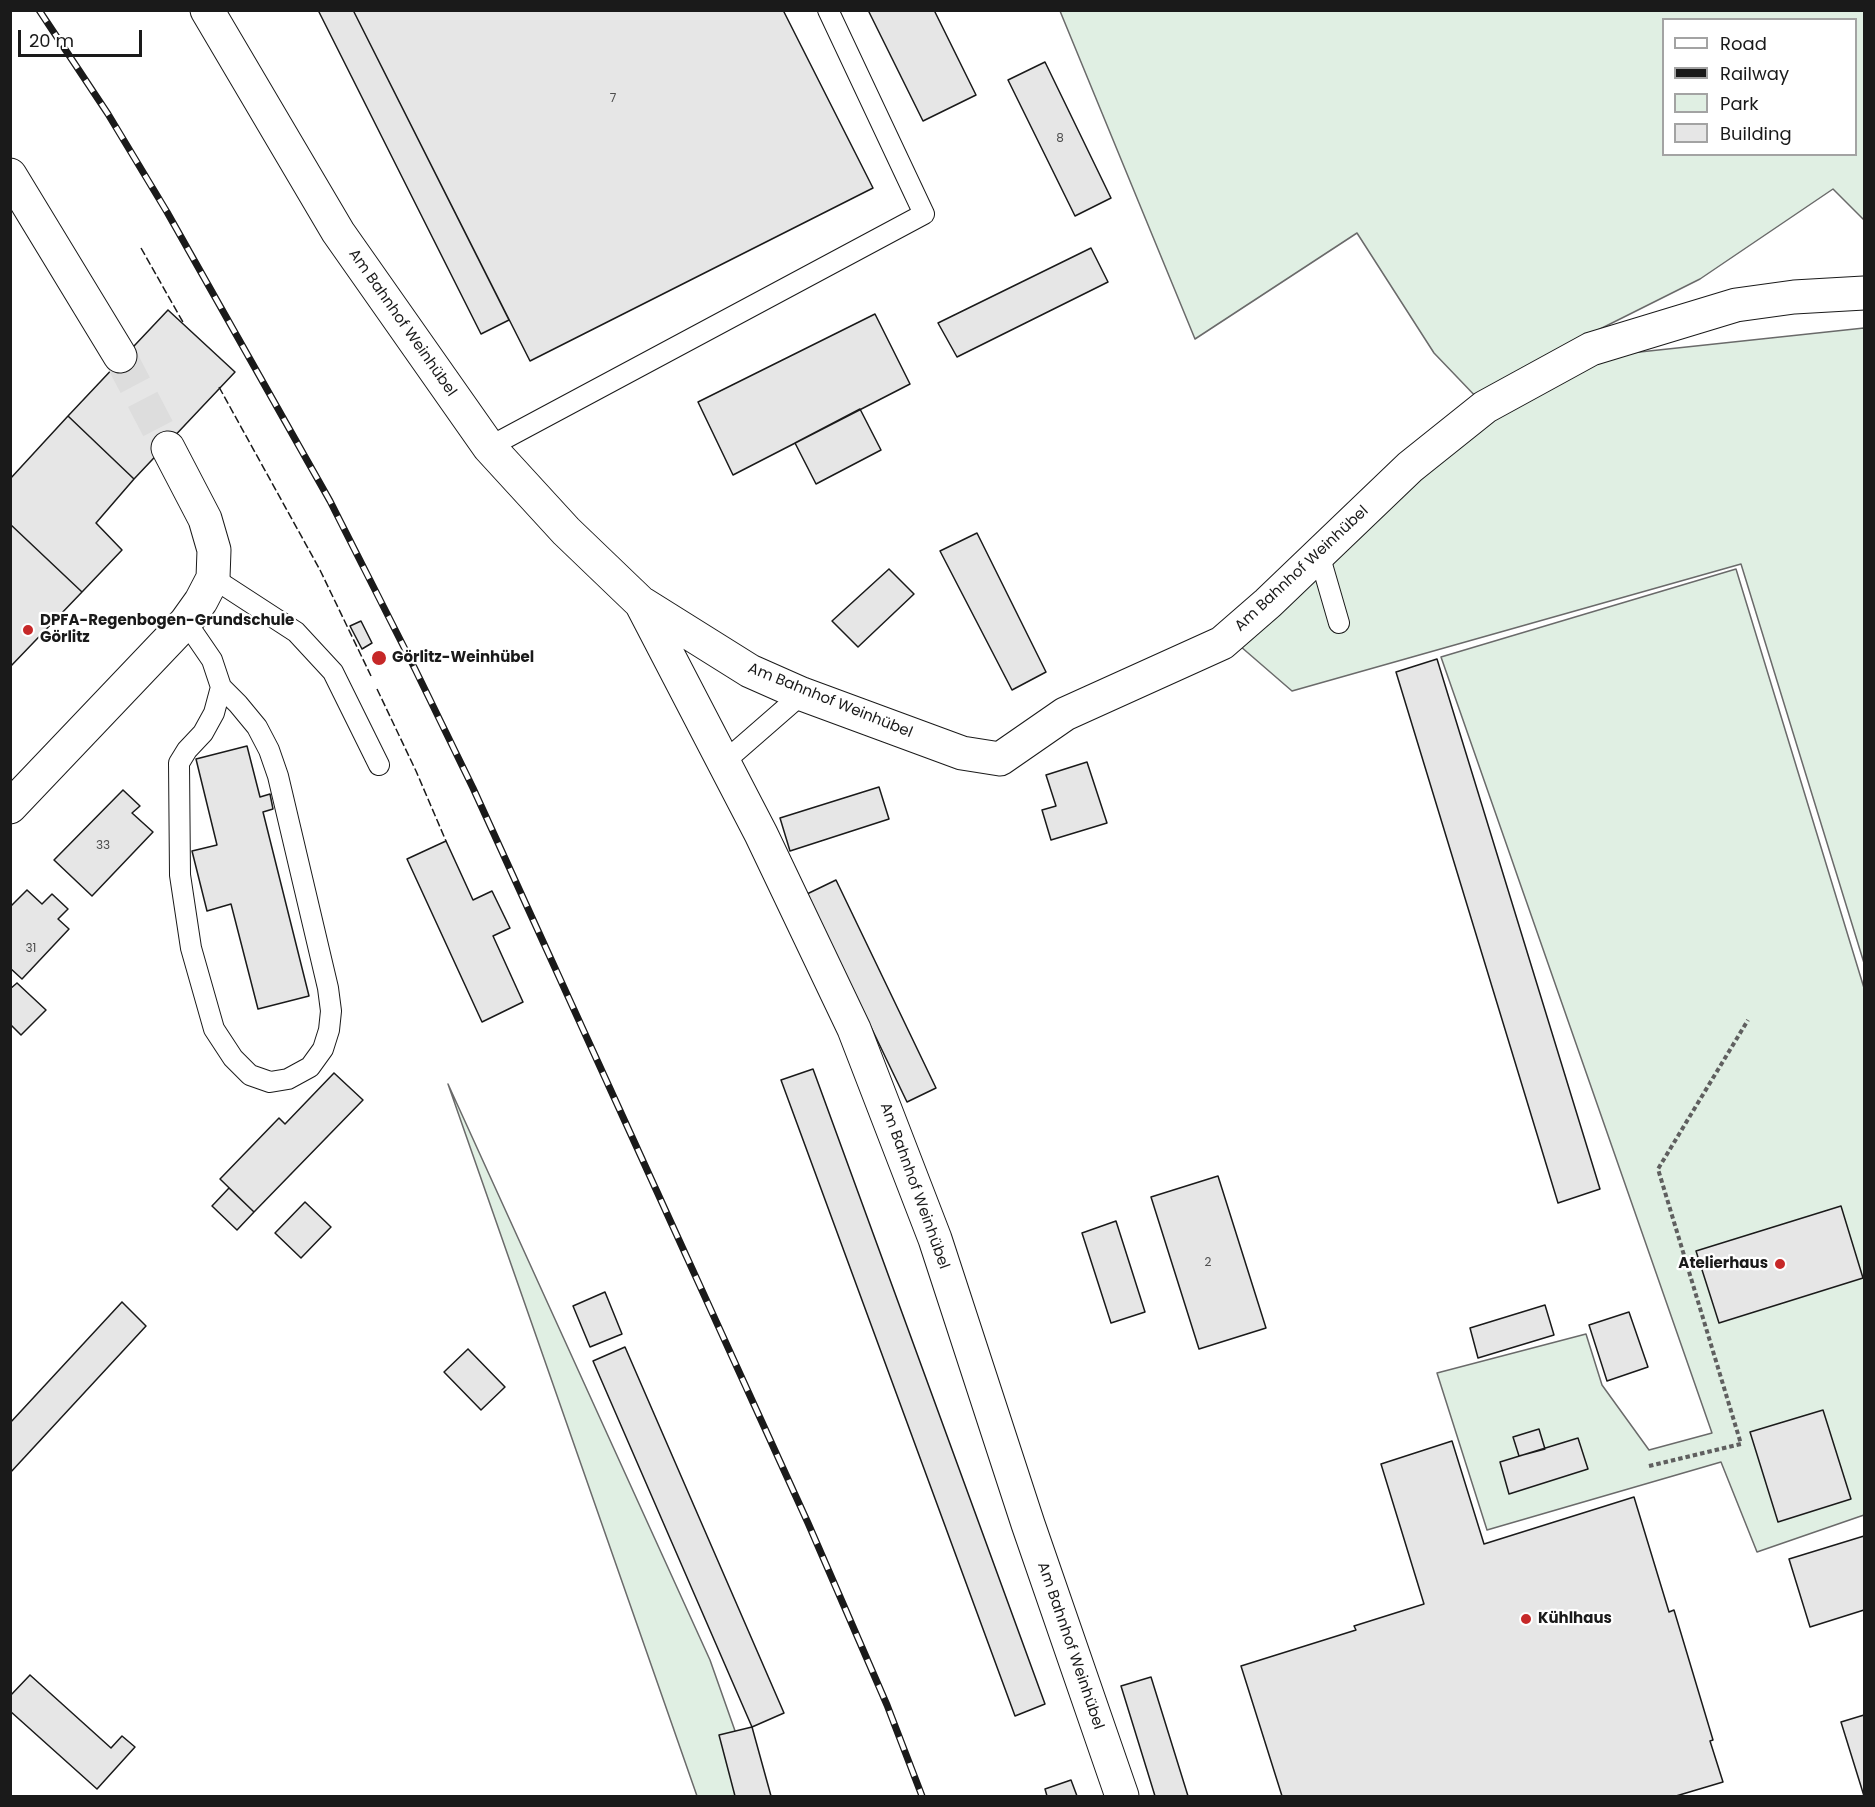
<!DOCTYPE html>
<html>
<head>
<meta charset="utf-8">
<style>
  body { margin:0 }
  #map { position:relative; width:1875px; height:1807px; overflow:hidden; background:#fff; font-family:Poppins,sans-serif }
  canvas { display:block }
  .frame { position:absolute; inset:0; border:12px solid #1a1a1a; pointer-events:none }
  .legend { position:absolute; left:1662px; top:18px; width:195px; height:138px; box-sizing:border-box; background:#fff; border:2px solid #a3a3a3; margin:0; padding:8px 10px; list-style:none; font-size:18px; color:#1a1a1a }
  .legend li { display:flex; align-items:center; gap:12px; height:30px }
  .legend b { width:30px; border:2px solid #a3a3a3 }
  .scale { position:absolute; left:18px; top:30px; width:124px; height:27px; box-sizing:border-box; border:3px solid #1a1a1a; border-top:0; padding-left:8px; font-size:18px; line-height:21px; white-space:nowrap; color:#1a1a1a; -webkit-text-stroke:4px #fff; paint-order:stroke }
</style>
</head>
<body>
<div id="map">
<canvas width="1875" height="1807"></canvas>
<div class="frame"></div>
<ul class="legend">
<li><b style="height:8px;background:#fff"></b>Road</li>
<li><b style="height:8px;background:#1a1a1a"></b>Railway</li>
<li><b style="height:16px;background:#e0efe3"></b>Park</li>
<li><b style="height:16px;background:#e6e6e6"></b>Building</li>
</ul>
<div class="scale">20 m</div>
</div>
<script>
const c = document.querySelector('canvas').getContext('2d');
c.lineJoin = 'round';
function fill(path, color) {
  c.fillStyle = color;
  c.fill(path, 'evenodd');
}
function poly(rows) {
  const path = new Path2D();
  for (const r of rows) {
    path.moveTo(r[0], r[1]);
    for (let i = 2; i < r.length; i += 2) path.lineTo(r[i], r[i + 1]);
  }
  return path;
}
function stroke(path, color, width, dash) {
  c.strokeStyle = color;
  c.lineWidth = width;
  c.lineCap = dash ? 'butt' : 'round';
  c.setLineDash(dash || []);
  c.stroke(path);
}
function label(font, color, halo, rows, align = 'center') {
  c.font = font + ' Poppins,sans-serif';
  c.lineWidth = 4.5;
  c.setLineDash([]);
  c.textBaseline = 'middle';
  c.strokeStyle = halo;
  c.fillStyle = color;
  for (const [text, x, y, turn = 0] of rows) {
    c.save();
    c.translate(x, y);
    c.rotate((+turn || 0) * Math.PI / 180);
    c.textAlign = isNaN(turn) ? turn : align;
    if (halo) c.strokeText(text, 0, 0);
    c.fillText(text, 0, 0);
    c.restore();
  }
}
const green = poly([
  [1060,11,1864,11,1864,220,1833,189,1700,279,1584,337,1481,402,1434,353,1357,233,1195,339,1060,11],
  [1664,20,1856,20,1856,154,1664,154,1664,20],
  [1864,328,1864,963,1741,564,1292,691,1240,646,1492,414,1593,357,1864,328],
  [1736,569,1864,988,1864,1515,1757,1552,1721,1462,1487,1530,1437,1373,1586,1334,1602,1385,1649,1450,1712,1433,1441,657,1736,569],
  [448,1084,710,1660,758,1796,697,1796,448,1084]
]);
fill(green, '#e0efe3');
stroke(green, '#6a6a6a', 1.5);
const building = poly([
  [318,10,353,10,509,320,481,334,318,10],
  [353,10,783,10,873,188,530,361,353,10],
  [868,10,934,10,976,95,923,121,868,10],
  [1045,62,1111,198,1075,216,1008,80,1045,62],
  [1091,248,1108,282,957,357,938,323,1091,248],
  [168,310,235,372,134,479,68,416,168,310],
  [875,314,910,384,733,475,698,402,875,314],
  [860,409,881,450,816,484,795,443,860,409],
  [68,416,134,479,96,523,122,550,82,592,10,524,10,479,68,416],
  [10,524,82,592,10,667,10,524],
  [977,533,1046,672,1012,690,940,551,977,533],
  [889,569,914,594,858,647,832,621,889,569],
  [361,621,372,643,362,649,350,626,361,621],
  [1437,659,1600,1189,1558,1203,1396,672,1437,659],
  [247,746,260,797,270,794,273,809,263,812,309,996,258,1009,231,904,207,911,192,851,217,845,196,759,247,746],
  [1087,762,1107,823,1051,840,1042,810,1056,806,1046,775,1087,762],
  [879,787,889,819,790,851,780,818,879,787],
  [123,790,140,806,132,813,153,832,92,896,54,860,123,790],
  [446,841,473,900,492,891,510,928,493,936,523,1002,482,1022,407,859,446,841],
  [836,880,936,1088,907,1102,807,894,836,880],
  [27,890,42,904,52,894,68,909,58,919,69,929,22,979,10,968,10,907,27,890],
  [17,983,46,1010,21,1035,10,1024,10,989,17,983],
  [813,1069,1045,1704,1015,1716,781,1080,813,1069],
  [334,1073,363,1100,254,1212,220,1179,279,1118,285,1124,334,1073],
  [1218,1176,1266,1328,1199,1349,1151,1197,1218,1176],
  [229,1188,254,1212,237,1230,212,1206,229,1188],
  [305,1202,331,1227,301,1258,275,1233,305,1202],
  [1841,1206,1863,1278,1719,1323,1696,1251,1841,1206],
  [1116,1221,1145,1312,1111,1323,1082,1233,1116,1221],
  [605,1292,622,1334,590,1347,573,1306,605,1292],
  [122,1302,146,1326,10,1473,10,1423,122,1302],
  [1545,1305,1554,1335,1478,1358,1470,1328,1545,1305],
  [1629,1312,1648,1367,1607,1381,1589,1325,1629,1312],
  [625,1347,784,1713,752,1727,593,1361,625,1347],
  [468,1349,505,1387,481,1410,444,1372,468,1349],
  [1823,1410,1851,1499,1778,1522,1750,1432,1823,1410],
  [1539,1429,1545,1449,1519,1456,1513,1437,1539,1429],
  [1578,1438,1588,1469,1509,1494,1500,1462,1578,1438],
  [1452,1441,1484,1544,1634,1497,1669,1612,1674,1610,1713,1740,1710,1741,1723,1782,1676,1796,1282,1796,1241,1666,1356,1630,1354,1626,1424,1604,1381,1464,1452,1441],
  [1864,1536,1864,1610,1810,1627,1789,1559,1864,1536],
  [30,1675,111,1748,122,1736,135,1747,97,1789,10,1711,10,1696,30,1675],
  [1151,1677,1188,1796,1155,1796,1121,1686,1151,1677],
  [1864,1715,1864,1796,1841,1722,1864,1715],
  [752,1727,771,1796,735,1796,719,1735,752,1727],
  [1071,1780,1077,1796,1047,1796,1045,1789,1071,1780]
]);
fill(building, '#e6e6e6');
stroke(building, '#1a1a1a', 1.5);
stroke(poly([
  [120,356,168,448]
]), '#ddd', 33, [33, 16]);
const lane = poly([
  [489,447,924,214,828,10],
  [1319,554,1339,623],
  [213,578,296,632,333,672,379,765],
  [186,622,212,660,221,687,214,713,203,733,187,750,179,763,180,875,191,948,214,1029,233,1058,250,1075,270,1082,288,1079,310,1067,323,1049,329,1030,331,1011,328,988,278,776,269,750,257,727,238,704,221,687],
  [724,762,802,694]
]);
const street = poly([
  [207,10,338,232,489,447,566,531,641,603,761,834,854,1029,935,1239,1028,1524,1122,1796],
  [10,175,120,356],
  [643,604,750,671,802,694,962,753,1000,759,1065,714,1222,643,1268,603,1410,467,1485,407,1591,349,1736,305,1794,297,1864,293],
  [10,807,186,622,201,601,213,578,214,550,205,519,168,448]
]);
stroke(lane, '#1a1a1a', 22);
stroke(street, '#1a1a1a', 35);
stroke(poly([
  [1649,1466,1741,1444,1658,1169,1748,1020]
]), '#5f5f5f', 4, [4.5, 3]);
stroke(lane, '#fff', 20);
stroke(street, '#fff', 33);
const rail = poly([
  [39,10,108,114,167,212,330,501,415,669,473,788,808,1523,887,1705,922,1796]
]);
stroke(rail, '#1a1a1a', 7);
stroke(rail, '#fff', 4.5, [14]);
stroke(poly([
  [141,248,184,324],
  [219,387,320,570,371,676],
  [377,689,416,771,446,841]
]), '#1a1a1a', 1.5, [8, 3]);
for (const [x, y, r, color] of [
  [28,630,6,"#c62828"],
  [379,658,8,"#c62828"],
  [1780,1264,6,"#c62828"],
  [1526,1619,6,"#c62828"]
]) {
  const dot = new Path2D();
  dot.arc(x, y, r, 0, 2 * Math.PI);
  c.fillStyle = color;
  c.fill(dot);
  stroke(dot, '#fff', 2);
}
label('12px', '#4d4d4d', null, [
  ["7",613,99],
  ["8",1060,139],
  ["33",103,846],
  ["31",31,949],
  ["2",1208,1263]
]);
label('15px', '#1a1a1a', '#fff', [
  ["Am Bahnhof Weinhübel",402,323,55],
  ["Am Bahnhof Weinhübel",1302,569,-43],
  ["Am Bahnhof Weinhübel",830,701,22],
  ["Am Bahnhof Weinhübel",914,1186,70],
  ["Am Bahnhof Weinhübel",1070,1646,71]
]);
label('bold 15px', '#1a1a1a', '#fff', [
  ["DPFA-Regenbogen-Grundschule",40,621],
  ["Görlitz",40,638],
  ["Görlitz-Weinhübel",392,658],
  ["Atelierhaus",1768,1264,"right"],
  ["Kühlhaus",1538,1619]
], 'left');
</script>
</body>
</html>
